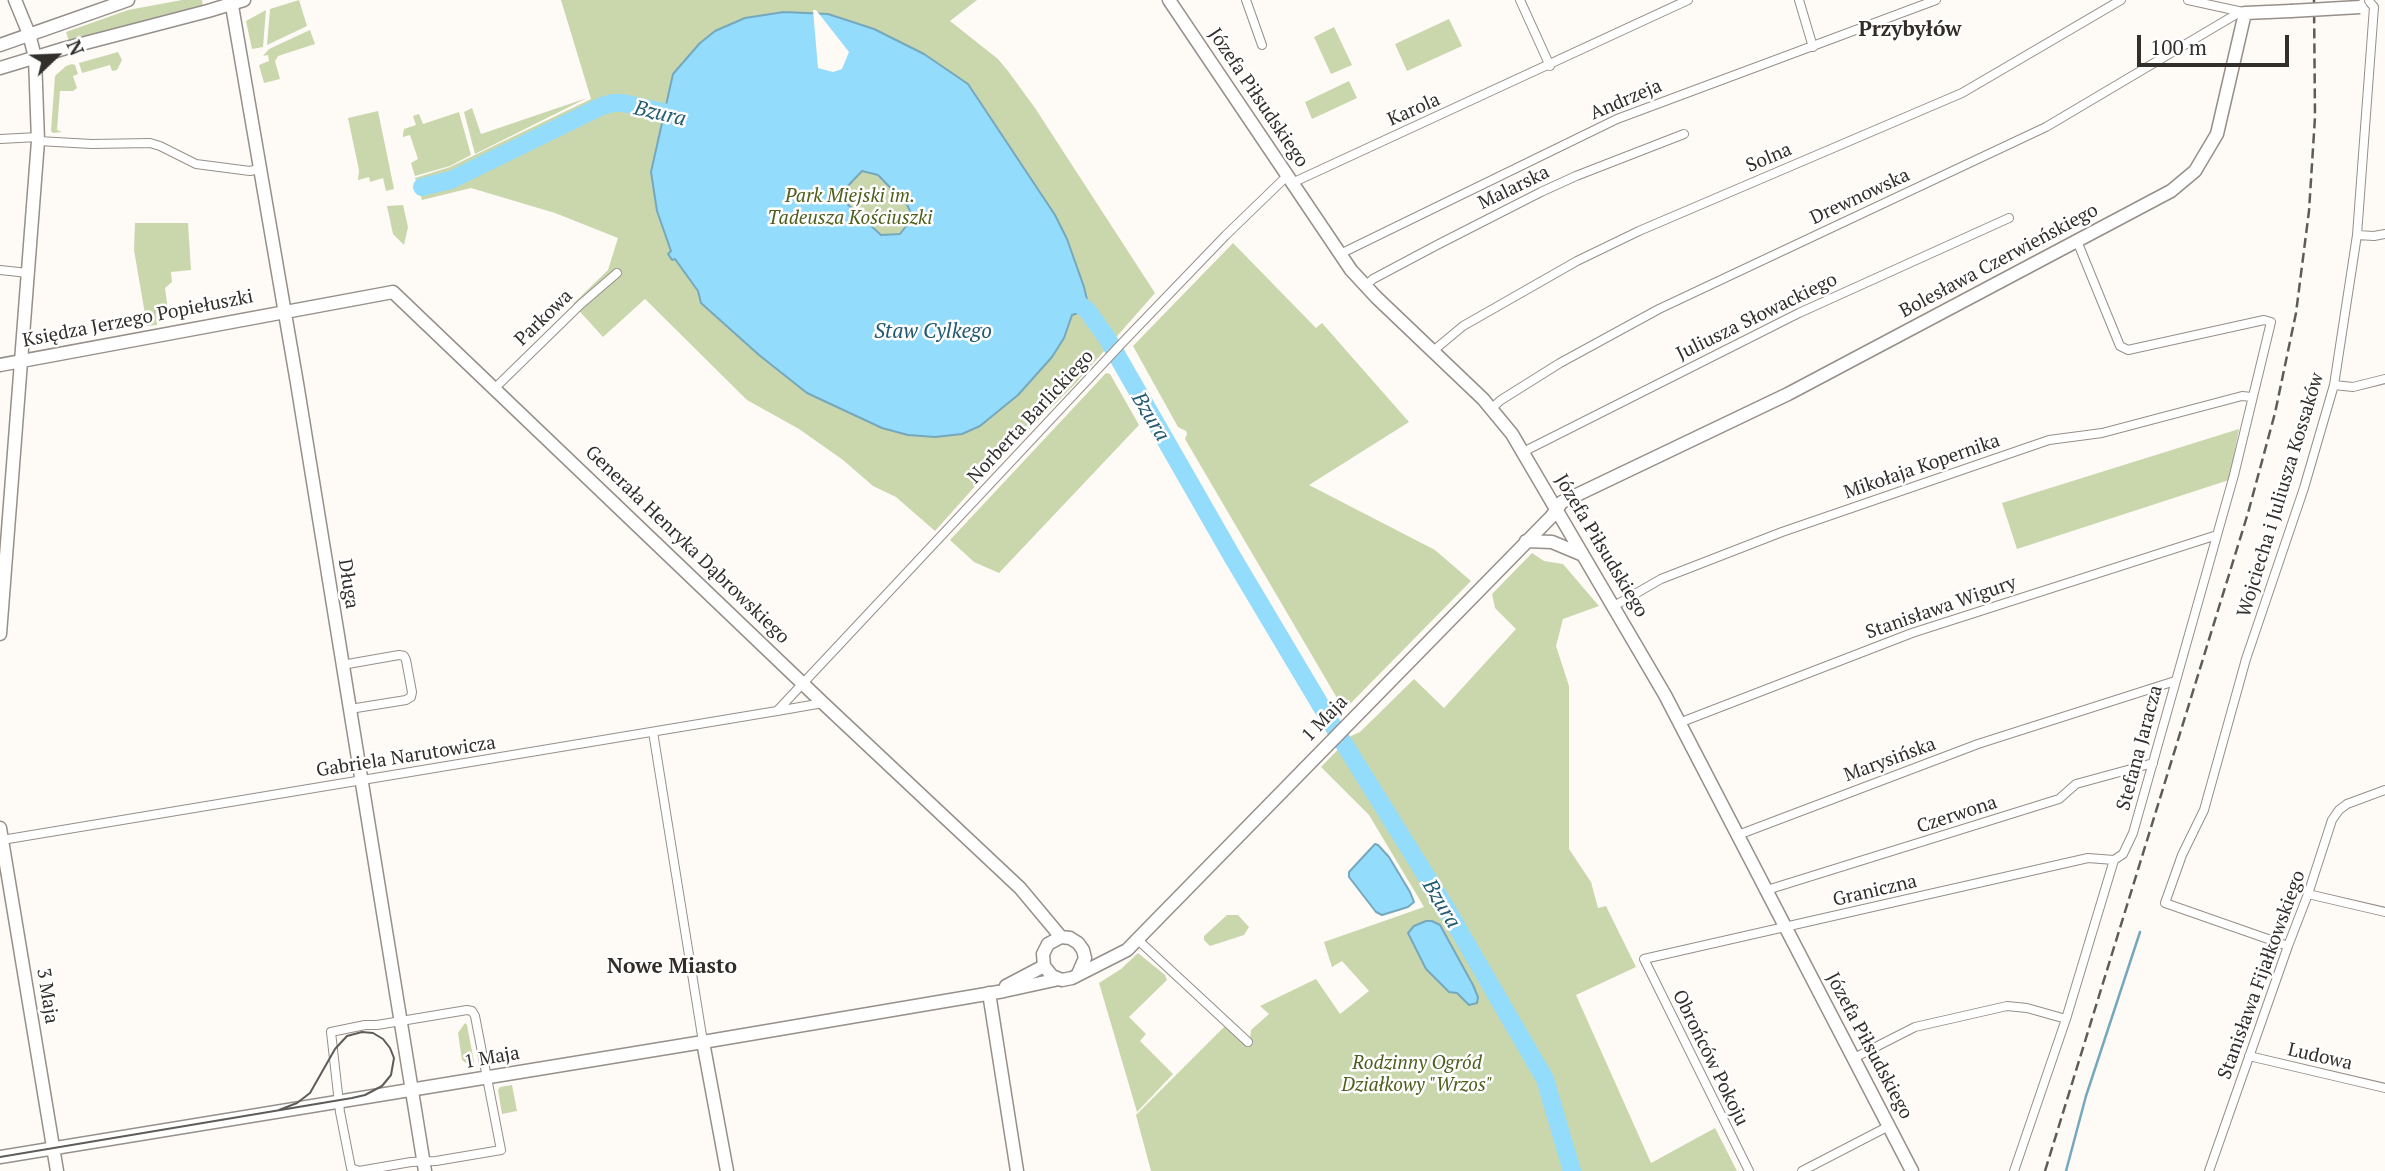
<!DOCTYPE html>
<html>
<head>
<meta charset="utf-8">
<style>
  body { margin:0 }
  #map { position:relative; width:2385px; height:1171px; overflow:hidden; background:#fefaf6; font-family:"PT Serif",serif }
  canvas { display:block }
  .north { position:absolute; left:21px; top:21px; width:70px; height:70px; -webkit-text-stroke:5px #fff; paint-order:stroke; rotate:67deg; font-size:19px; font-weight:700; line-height:28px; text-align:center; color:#312e2c }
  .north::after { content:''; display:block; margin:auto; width:24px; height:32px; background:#312e2c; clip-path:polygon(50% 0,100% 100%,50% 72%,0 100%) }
  .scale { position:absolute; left:2137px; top:35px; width:152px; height:32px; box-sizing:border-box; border:4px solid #312e2c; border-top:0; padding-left:9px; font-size:21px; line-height:24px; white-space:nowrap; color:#312e2c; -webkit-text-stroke:5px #fff; paint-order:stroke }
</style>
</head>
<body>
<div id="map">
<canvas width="2385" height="1171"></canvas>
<div class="north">N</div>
<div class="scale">100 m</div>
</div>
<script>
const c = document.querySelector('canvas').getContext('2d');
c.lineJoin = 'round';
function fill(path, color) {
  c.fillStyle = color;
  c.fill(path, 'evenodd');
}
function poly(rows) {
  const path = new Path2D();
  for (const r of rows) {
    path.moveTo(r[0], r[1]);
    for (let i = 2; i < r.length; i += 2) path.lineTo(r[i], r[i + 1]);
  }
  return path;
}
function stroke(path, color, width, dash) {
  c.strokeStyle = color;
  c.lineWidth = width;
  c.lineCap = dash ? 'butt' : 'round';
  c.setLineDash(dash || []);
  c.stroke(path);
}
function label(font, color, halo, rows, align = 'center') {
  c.font = font + ' "PT Serif",serif';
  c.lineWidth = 5;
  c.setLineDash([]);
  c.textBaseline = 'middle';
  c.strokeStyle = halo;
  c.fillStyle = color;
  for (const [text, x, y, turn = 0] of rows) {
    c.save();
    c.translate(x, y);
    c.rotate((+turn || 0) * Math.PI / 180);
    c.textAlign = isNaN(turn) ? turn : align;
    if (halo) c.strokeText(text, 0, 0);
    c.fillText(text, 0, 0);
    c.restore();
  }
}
fill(poly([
  [182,0,202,0,203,6,69,41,66,32,128,10],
  [299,0,307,26,267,45,270,9],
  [561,0,977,0,950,21,998,59,1008,71,1035,108,1155,293,1075,384,1003,455,935,531,896,497,873,486,843,460,799,429,747,400,645,299,603,337,573,304,608,270,618,238,555,213,471,188,422,200,415,178,450,167,591,99],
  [266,10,263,47,252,49,246,21],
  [1449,19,1462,46,1407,71,1395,44],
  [1334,27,1352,65,1331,74,1314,37],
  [310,30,315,44,278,56,275,61,280,79,264,83,259,65,269,61,268,55,263,56,269,49],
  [118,52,122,60,117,70,112,71,110,65,82,73,79,63],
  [72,64,75,65,78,74,73,76,77,88,73,91,60,91,57,130,62,132,53,133,51,131,55,76,66,66],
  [1349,81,1357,98,1312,119,1305,102],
  [587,98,475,154,464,112,472,108,481,134],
  [378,111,394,189,386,191,383,178,370,182,369,177,358,180,359,170,348,118],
  [459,112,471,155,450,166,415,176,411,163,418,159,410,135,403,137,403,134,404,129,416,125,413,116,419,114,423,124],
  [403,205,408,227,404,245,393,234,387,206],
  [135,223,188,223,191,270,171,272,172,282,165,288,168,310,156,313,157,325,147,326,134,250],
  [1233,243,1316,328,1322,323,1409,422,1309,485,1435,550,1471,581,1344,710,1185,439,1187,434,1186,431,1178,427,1133,346],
  [1106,373,1110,374,1139,425,999,573,974,562,950,540],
  [2239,429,2229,480,2017,549,2002,503],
  [1532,553,1544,561,1563,564,1599,606,1563,619,1556,646,1569,686,1569,849,1591,882,1598,908,1606,906,1636,967,1576,995,1651,1163,1715,1128,1737,1171,1151,1171,1136,1115,1225,1026,1250,1039,1251,1030,1269,1014,1260,1006,1316,979,1340,1014,1369,991,1342,961,1332,967,1324,942,1424,907,1369,815,1321,767,1351,736,1360,732,1414,679,1444,708,1516,629,1495,608,1492,594],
  [1227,915,1238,915,1249,927,1244,935,1210,946,1204,940,1204,936],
  [1138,953,1165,975,1167,980,1129,1017,1146,1034,1140,1041,1173,1074,1137,1112,1099,983,1121,969],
  [465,1023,467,1025,474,1062,469,1065,462,1060,458,1033],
  [512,1085,517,1111,502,1114,498,1090,500,1087]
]), '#cad7ad');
const water = poly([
  [784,12,828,14,874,29,924,54,968,84,1055,215,1067,239,1084,287,1088,304,1087,310,1072,315,1064,338,1052,357,1018,395,980,426,962,434,935,437,908,435,882,428,807,393,759,355,701,303,698,291,675,259,672,260,668,254,671,251,657,211,651,172,673,74,700,43,715,31,745,18,784,12],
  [862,171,878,175,907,205,913,217,900,234,881,235,844,201,845,189,862,171],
  [1375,844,1378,845,1389,857,1410,892,1414,902,1408,907,1382,915,1376,912,1349,877,1349,872,1375,844],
  [1426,921,1432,921,1440,925,1473,985,1478,997,1477,1003,1469,1005,1457,993,1449,992,1426,969,1408,933,1414,926,1426,921]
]);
fill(water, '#94dcfb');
stroke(water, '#76a8bd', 2);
fill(poly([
  [813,10,816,10,849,52,842,69,833,72,818,68]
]), '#fefaf6');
stroke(poly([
  [2066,1171,2086,1096,2140,932]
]), '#76a8bd', 2.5);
stroke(poly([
  [422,187,451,180,602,106,613,103,623,103,685,117],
  [1069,297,1087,310,1107,338,1233,558,1330,721,1443,903,1545,1079,1572,1171]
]), '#94dcfb', 18);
const street = poly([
  [1246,0,1262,45],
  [1520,0,1550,66],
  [1799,0,1813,47],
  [2188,0,2243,12],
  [0,139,38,137],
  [38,141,92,144,150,143,160,146,196,164,250,171,259,169],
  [1292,183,1688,0],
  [2357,235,2374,236,2385,234],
  [1340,254,1617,119,1936,0],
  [0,270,28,273],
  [1365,286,1373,279,1437,245,1541,192,1576,176,1684,134],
  [1433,351,1463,326,1577,261,1639,231,1962,93,2121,0],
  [2334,385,2353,387,2385,379],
  [495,388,581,304,617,273],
  [1492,408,1501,400,1560,363,1659,309,2046,127,2240,12],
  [1523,452,1799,313,2009,218],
  [1614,606,1661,579,1782,532,2049,440,2102,433,2242,396,2252,397],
  [342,665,399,655,404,656,406,660,412,692,411,697,406,700,350,709],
  [777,711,823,703],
  [1679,723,1912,633,2217,535],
  [653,732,703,1042],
  [1738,835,1978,744,2175,681],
  [2,840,777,711,1124,341,1226,235,1287,176],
  [1767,890,2059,799,2076,784,2153,763],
  [2308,894,2385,912],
  [1137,939,1248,1042],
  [2288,946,2165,903,2182,855,2204,810,2246,659,2304,488,2334,385,2357,235,2374,7,2369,1],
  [467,1010,472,1011,475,1016,501,1150,436,1161,411,1162,359,1171,351,1168,340,1112,331,1032,365,1025,377,1025,467,1010],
  [2249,1056,2385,1088],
  [1854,1058,1915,1027,2007,1006,2027,1008,2066,1019],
  [1749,1171,1644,959,2088,858,2114,860],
  [1802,1171,1889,1126],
  [2014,1171,2066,1019,2114,860,2123,854,2133,833,2234,475,2271,322,2264,320,2128,350,2120,346,2077,241],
  [2209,1171,2288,946,2308,894,2332,820,2339,810,2347,804,2385,790]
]);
const secondary = poly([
  [231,0,297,383,425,1171],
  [1169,0,1351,270,1376,297,1483,399,1512,434,1665,695,1912,1171],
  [0,365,393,292,823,703,1020,888,1061,937],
  [1526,541,1552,542,1583,555],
  [0,634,38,141,35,57,29,34,15,0],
  [0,828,57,1171],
  [1078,974,1085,958,1083,950,1078,943,1070,938,1061,937,1048,944,1043,954,1044,966,1052,976,1062,980,1072,978,1127,950,1551,517,1562,502,1788,394,2171,191,2195,171,2217,134,2245,13,2291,11],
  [1006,986,1044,966],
  [989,993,1017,1171],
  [703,1042,727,1171],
  [0,1157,703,1042,1004,991,1059,979]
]);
const primary = poly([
  [0,45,128,0],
  [0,68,66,48,208,11,244,0]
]);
stroke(street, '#968f8a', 10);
stroke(secondary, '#968f8a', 15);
stroke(primary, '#968f8a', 15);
stroke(street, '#fff', 8);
stroke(secondary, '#fff', 12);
stroke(primary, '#fff', 12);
stroke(poly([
  [0,1157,352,1098,365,1095,382,1086,391,1075,394,1058,390,1048,383,1039,373,1033,362,1032,347,1036,335,1049,310,1093,297,1103,279,1110]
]), '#5e5b58', 2);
stroke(poly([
  [2045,1171,2248,513,2275,413,2296,313,2309,211,2315,117,2314,0]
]), '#5e5b58', 2.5, [10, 5]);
const secondaryBridge = poly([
  [2291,11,2360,7]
]);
stroke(secondaryBridge, '#968f8a', 15, []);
stroke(secondaryBridge, '#fff', 12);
label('19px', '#312e2c', '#fff', [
  ["Józefa Piłsudskiego",1258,98,56],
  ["Andrzeja",1626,100,-23],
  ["Karola",1414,110,-24],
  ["Solna",1769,158,-23],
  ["Malarska",1514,188,-26],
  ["Drewnowska",1860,197,-25],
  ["Bolesława Czerwieńskiego",1999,261,-28],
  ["Juliusza Słowackiego",1757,317,-26],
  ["Parkowa",544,318,-44],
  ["Księdza Jerzego Popiełuszki",138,319,-11],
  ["Norberta Barlickiego",1031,417,-47],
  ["Mikołaja Kopernika",1922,467,-19],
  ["Wojciecha i Juliusza Kossaków",2281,495,-73],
  ["Generała Henryka Dąbrowskiego",687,545,44],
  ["Józefa Piłsudskiego",1601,546,59],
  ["Długa",348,584,81],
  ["Stanisława Wigury",1941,608,-19],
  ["1 Maja",1325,719,-46],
  ["Stefana Jaracza",2140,748,-75],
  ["Gabriela Narutowicza",406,757,-9],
  ["Marysińska",1890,760,-20],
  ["Czerwona",1957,815,-18],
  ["Graniczna",1875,891,-13],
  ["Stanisława Fijałkowskiego",2262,975,-70],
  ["3 Maja",47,996,81],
  ["Józefa Piłsudskiego",1869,1046,62],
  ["Ludowa",2320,1057,13],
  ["1 Maja",492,1058,-10],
  ["Obrońców Pokoju",1710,1058,64]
]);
label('italic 19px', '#4e5e1d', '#fff', [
  ["Park Miejski im.",850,197],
  ["Tadeusza Kościuszki",850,219],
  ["Rodzinny Ogród",1417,1064],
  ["Działkowy \"Wrzos\"",1417,1086]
]);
label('bold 21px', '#322d28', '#fff', [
  ["Przybyłów",1910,30],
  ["Nowe Miasto",672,967]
]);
label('italic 21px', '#225a70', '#fff', [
  ["Bzura",660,114,13],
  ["Staw Cylkego",933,332],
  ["Bzura",1150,417,59],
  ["Bzura",1441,904,59]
]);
</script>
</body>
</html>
